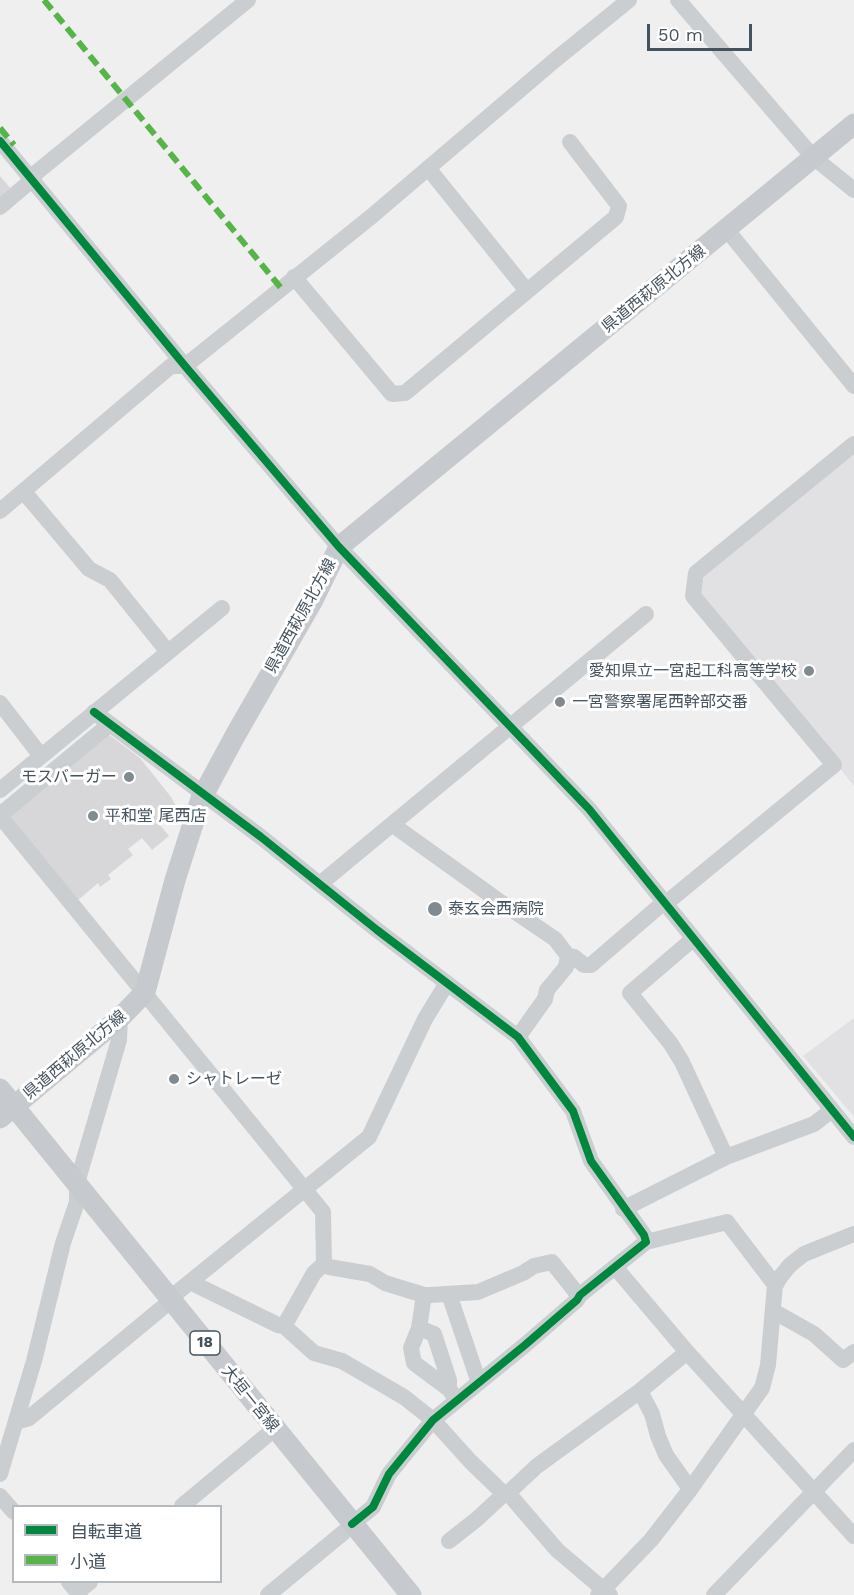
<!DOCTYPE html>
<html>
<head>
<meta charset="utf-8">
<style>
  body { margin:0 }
  #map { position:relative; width:854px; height:1595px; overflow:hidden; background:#f0efef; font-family:"Work Sans","Noto Sans JP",sans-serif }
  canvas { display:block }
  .legend { position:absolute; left:12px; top:1505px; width:210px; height:78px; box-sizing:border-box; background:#fff; border:2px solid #b5babf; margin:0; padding:8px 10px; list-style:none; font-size:18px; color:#45535e }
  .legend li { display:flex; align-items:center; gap:12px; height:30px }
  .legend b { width:30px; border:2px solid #b5babf }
  .scale { position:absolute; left:647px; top:24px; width:105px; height:27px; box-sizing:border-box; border:3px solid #45535e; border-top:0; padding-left:8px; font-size:18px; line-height:21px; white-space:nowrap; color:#45535e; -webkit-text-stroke:4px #fff; paint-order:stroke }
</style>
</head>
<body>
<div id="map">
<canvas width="854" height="1595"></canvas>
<ul class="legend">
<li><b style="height:8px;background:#00873e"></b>自転車道</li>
<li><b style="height:8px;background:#57b448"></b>小道</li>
</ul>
<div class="scale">50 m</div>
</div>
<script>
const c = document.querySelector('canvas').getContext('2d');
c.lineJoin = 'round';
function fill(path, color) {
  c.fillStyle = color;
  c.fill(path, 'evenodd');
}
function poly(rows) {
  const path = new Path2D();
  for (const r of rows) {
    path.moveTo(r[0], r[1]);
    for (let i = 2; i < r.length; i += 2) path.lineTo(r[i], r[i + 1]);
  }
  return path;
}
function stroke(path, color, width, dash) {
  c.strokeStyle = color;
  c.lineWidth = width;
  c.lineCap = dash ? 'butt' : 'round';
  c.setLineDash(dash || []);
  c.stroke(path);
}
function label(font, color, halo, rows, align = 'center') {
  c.font = font + ' "Work Sans","Noto Sans JP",sans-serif';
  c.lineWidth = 6;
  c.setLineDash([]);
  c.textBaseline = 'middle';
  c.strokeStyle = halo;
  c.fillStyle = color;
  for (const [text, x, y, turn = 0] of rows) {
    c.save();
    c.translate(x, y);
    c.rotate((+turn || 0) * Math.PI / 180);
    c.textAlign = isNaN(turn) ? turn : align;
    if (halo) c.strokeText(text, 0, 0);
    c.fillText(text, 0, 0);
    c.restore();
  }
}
fill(poly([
  [854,453,854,786,701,595,704,577],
  [854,1018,854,1117,803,1056]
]), '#e1e0e2');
fill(poly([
  [0,176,10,188,0,197],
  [108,734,140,758,171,797,177,808,174,814,160,825,169,836,152,850,142,838,128,849,133,855,108,875,111,879,100,887,98,883,77,901,8,816]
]), '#d7d7d9');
stroke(poly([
  [678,0,813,157,854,190],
  [0,141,185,366,339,547,589,809,854,1137],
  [428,168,527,291],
  [0,207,32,180,37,172,248,0],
  [727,230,854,386],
  [294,277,392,394,405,393,616,217,619,206,570,142],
  [24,492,89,569,110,580,168,652],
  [0,511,171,366,185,366,372,216,555,60,629,0],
  [0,703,41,756],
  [94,712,261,837,377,930,518,1037,573,1111,591,1161,644,1235,646,1242],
  [0,790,222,608],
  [0,815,110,724],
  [0,816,323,1212,324,1264,314,1273,284,1326],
  [393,825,499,901,555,939,568,956,566,967,547,990,545,999,518,1037],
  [321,883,646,614],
  [665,904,834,765,693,596,696,573,854,444],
  [693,939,630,993,671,1044,682,1062,726,1157],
  [568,956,574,957,584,965,591,965,663,903],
  [623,1209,726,1157,814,1124,832,1110],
  [324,1264,329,1267,370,1274,385,1283,424,1295,430,1295,478,1292,523,1273,534,1266,552,1262,579,1296],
  [615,1267,687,1352,854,1536],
  [190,1282,278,1325,284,1326,314,1353,342,1361,404,1397,433,1420,470,1461,504,1494,508,1493,557,1550,610,1595],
  [449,1294,477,1377,480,1381],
  [424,1295,419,1328,411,1348,414,1363,449,1389,457,1400],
  [169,1299,369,1137,425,1019,447,983],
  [773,1311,814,1334,843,1360,854,1352],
  [419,1328,434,1334,449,1380,449,1389],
  [640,1391,652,1414,658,1436,666,1455,690,1489],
  [16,1422,29,1418,162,1308],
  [0,1474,34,1361,63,1243,77,1202,77,1183,119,1040,120,1018],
  [508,1493,537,1466,640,1391,687,1352],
  [0,1496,14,1512],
  [182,1506,266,1436],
  [352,1524,373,1507,389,1474,433,1420,525,1345,577,1300,580,1295,646,1242,727,1222,772,1281,777,1283],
  [449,1541,477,1519,504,1494],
  [69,1582,80,1595],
  [77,1592,90,1582],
  [268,1595,344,1532],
  [598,1595,651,1540,689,1491,762,1388,768,1365,775,1285,781,1276,790,1265,804,1254,854,1234],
  [714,1595,854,1450]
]), '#cbced0', 16);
stroke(poly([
  [0,1089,411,1595],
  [0,1118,120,1018,145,992,175,880,201,799,236,734,313,600,339,547,854,124]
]), '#c6cace', 21);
stroke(poly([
  [44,0,281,288],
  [0,128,14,145]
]), '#57b448', 6, [12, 6]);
stroke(poly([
  [0,141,185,366,339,547,589,809,854,1137],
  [94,712,261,837,377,930,518,1037,573,1111,591,1161,644,1235,646,1242,580,1295,577,1300,525,1345,433,1420,389,1474,373,1507,352,1524]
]), '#00873e', 8);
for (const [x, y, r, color] of [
  [809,671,6,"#818a91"],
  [560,702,6,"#818a91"],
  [129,777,6,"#818a91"],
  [93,816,6,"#818a91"],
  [435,909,8,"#818a91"],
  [174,1079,6,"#818a91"]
]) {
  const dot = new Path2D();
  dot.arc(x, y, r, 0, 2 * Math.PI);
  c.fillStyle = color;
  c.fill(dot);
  stroke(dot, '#fff', 2);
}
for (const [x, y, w] of [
  [205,1343,30]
]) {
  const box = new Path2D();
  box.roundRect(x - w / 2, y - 12, w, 24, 4.5);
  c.fillStyle = '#fff';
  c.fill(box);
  stroke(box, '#45535e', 1.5);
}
label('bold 15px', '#45535e', null, [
  ["18",205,1343]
]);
label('16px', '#45535e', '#fff', [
  ["県道西萩原北方線",654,289,-39],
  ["県道西萩原北方線",301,616,-61],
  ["県道西萩原北方線",75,1055,-40],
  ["大垣一宮線",250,1399,51]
]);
label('16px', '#45535e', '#fff', [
  ["愛知県立一宮起工科高等学校",797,671,"right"],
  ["一宮警察署尾西幹部交番",572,702],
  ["モスバーガー",117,777,"right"],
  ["平和堂 尾西店",105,816],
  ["泰玄会西病院",448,909],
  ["シャトレーゼ",186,1079]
], 'left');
</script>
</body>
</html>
